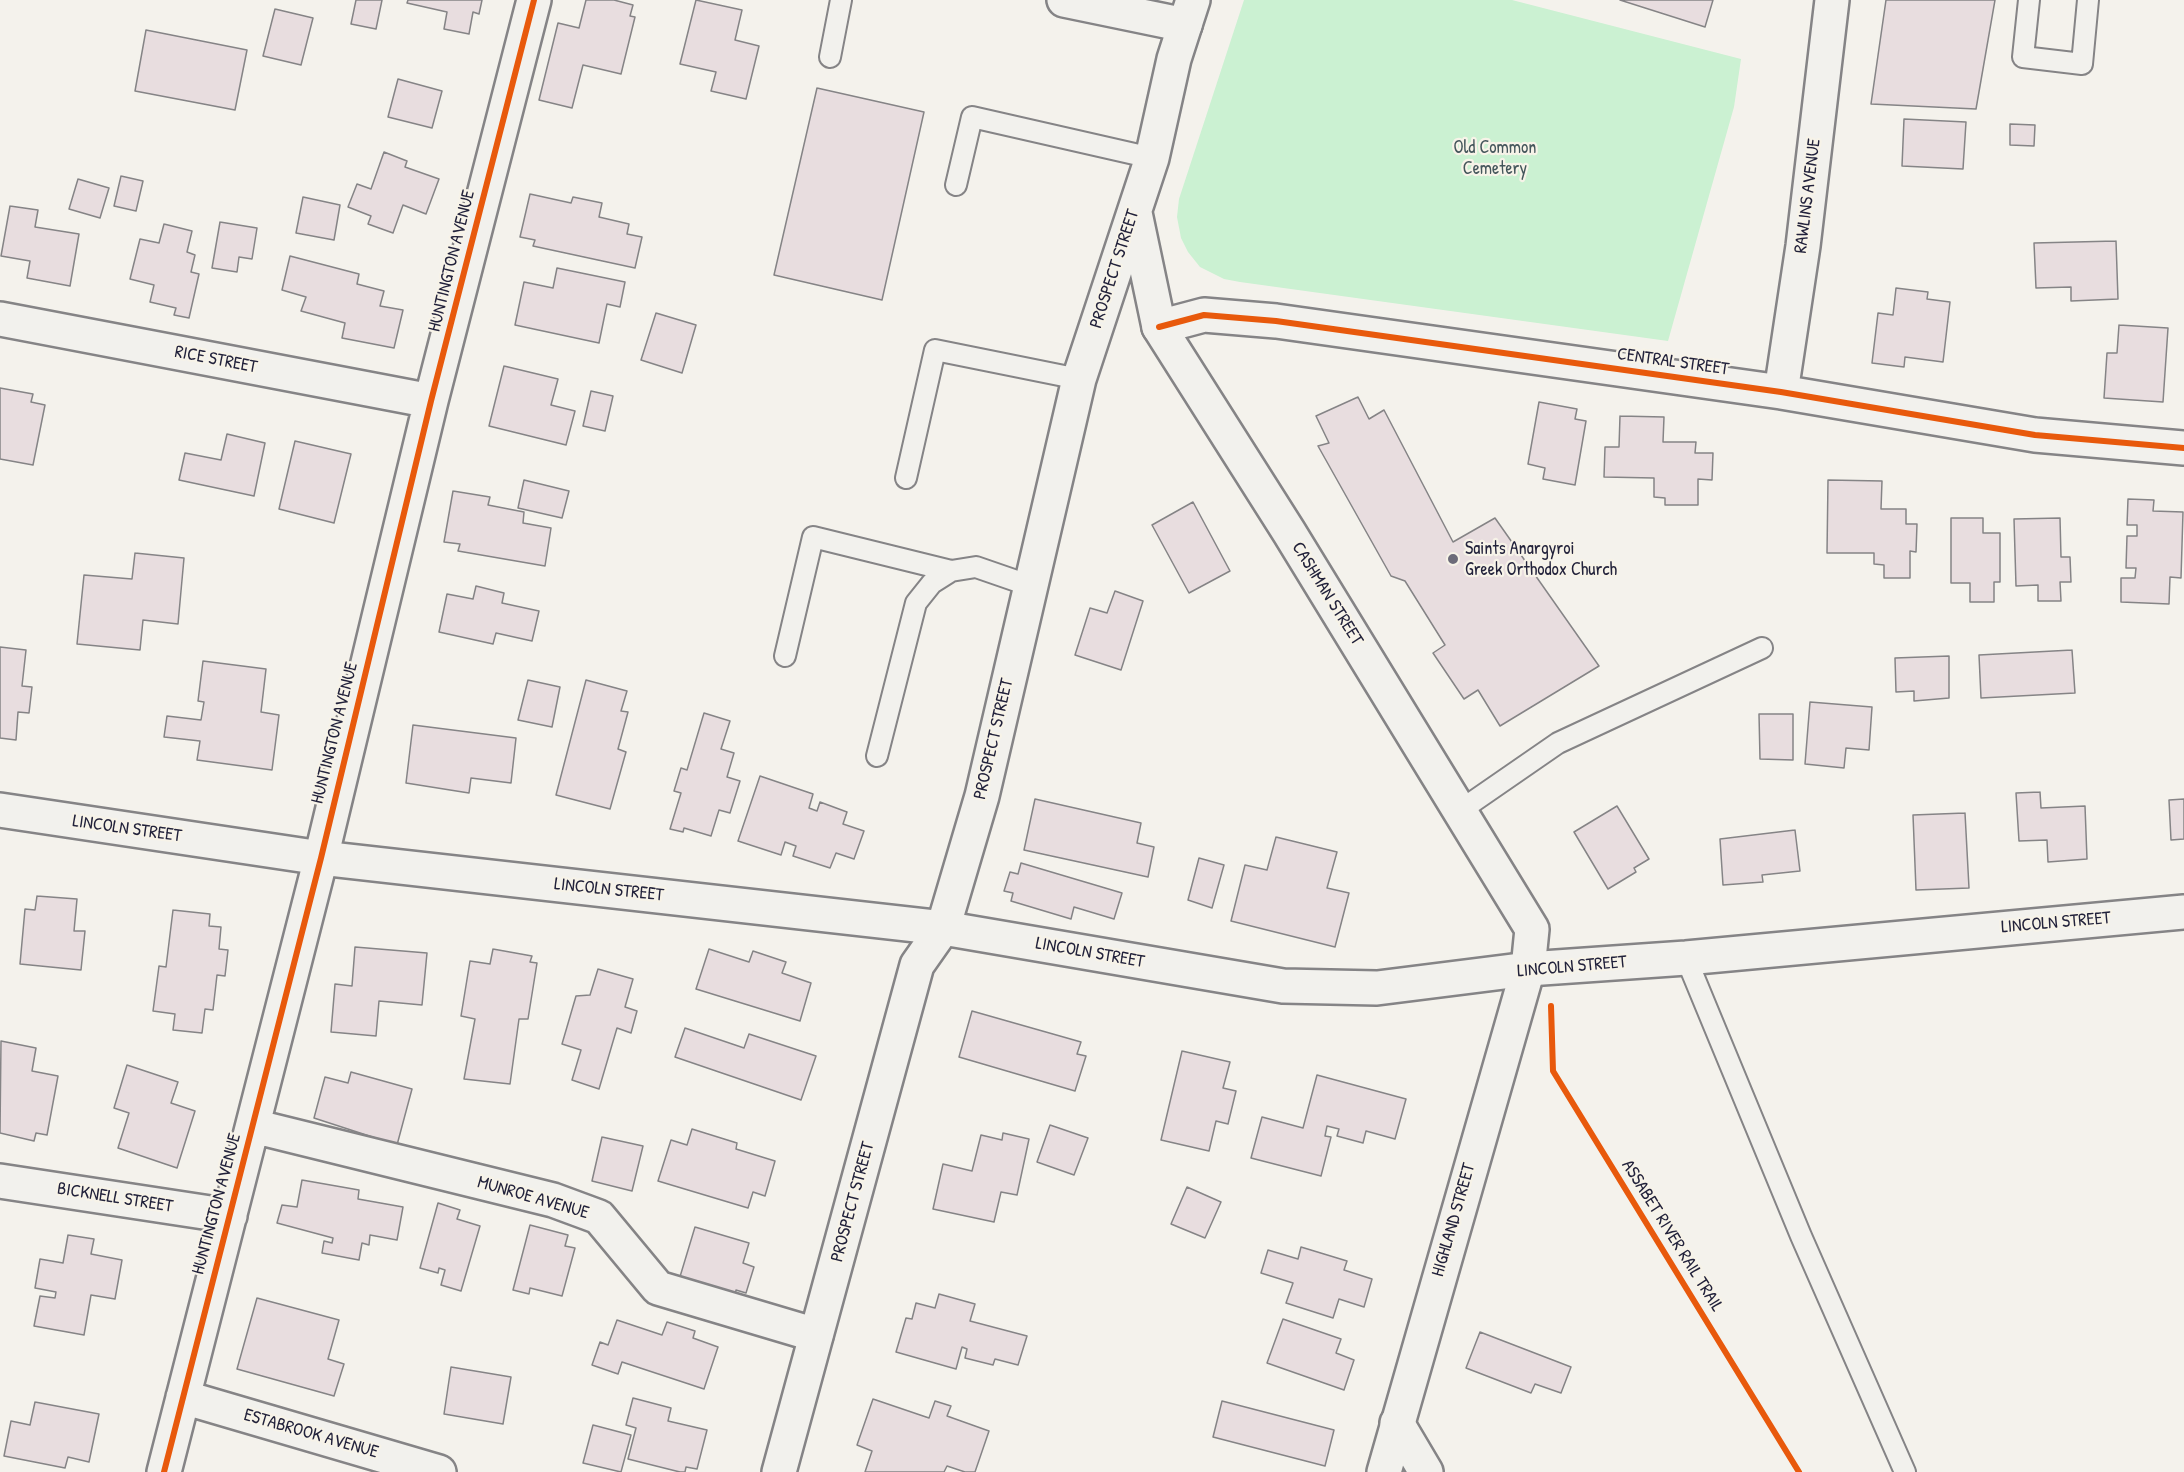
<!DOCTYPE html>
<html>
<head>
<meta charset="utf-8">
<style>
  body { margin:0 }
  canvas { display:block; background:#f4f2ec }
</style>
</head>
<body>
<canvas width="2184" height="1472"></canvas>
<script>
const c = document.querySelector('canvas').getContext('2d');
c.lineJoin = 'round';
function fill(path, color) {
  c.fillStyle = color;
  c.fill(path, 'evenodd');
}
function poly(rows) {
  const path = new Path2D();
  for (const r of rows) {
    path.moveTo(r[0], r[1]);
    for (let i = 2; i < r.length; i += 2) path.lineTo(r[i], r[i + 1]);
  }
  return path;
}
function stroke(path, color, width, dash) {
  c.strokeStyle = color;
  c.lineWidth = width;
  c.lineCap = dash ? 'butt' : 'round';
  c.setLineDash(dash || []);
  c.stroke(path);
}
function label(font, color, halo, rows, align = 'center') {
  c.font = font + ' "Patrick Hand",sans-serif';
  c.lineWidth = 4.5;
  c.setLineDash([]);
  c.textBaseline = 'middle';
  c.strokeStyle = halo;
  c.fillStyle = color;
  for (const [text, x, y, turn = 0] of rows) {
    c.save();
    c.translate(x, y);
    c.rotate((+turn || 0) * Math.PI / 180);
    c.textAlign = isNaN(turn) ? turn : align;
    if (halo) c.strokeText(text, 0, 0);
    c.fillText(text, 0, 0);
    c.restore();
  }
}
fill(poly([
  [1244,0,1512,0,1741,59,1734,107,1668,341,1240,282,1224,279,1200,267,1188,252,1181,238,1177,217,1179,199]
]), '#cbf1d2');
const building = poly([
  [356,0,382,0,376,29,351,24,356,0],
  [408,0,482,0,479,14,473,12,469,34,444,29,447,12,407,3,408,0],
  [586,0,614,0,633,5,630,16,635,17,621,74,583,65,572,108,539,100,558,23,579,28,586,0],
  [696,0,742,10,735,40,759,46,746,99,711,91,716,72,680,64,696,0],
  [1620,0,1713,0,1705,27,1620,0],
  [1886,0,1995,0,1976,109,1871,104,1886,0],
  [275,9,313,18,301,65,263,56,275,9],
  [146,30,247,50,235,110,135,91,146,30],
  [398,79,442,91,432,128,388,117,398,79],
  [817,88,924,112,882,300,774,275,817,88],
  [1904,119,1966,122,1963,169,1902,166,1904,119],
  [2010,124,2035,125,2034,146,2010,145,2010,124],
  [384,152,407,161,405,167,439,179,426,214,403,205,393,233,368,224,371,216,348,207,357,184,371,189,384,152],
  [121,176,143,181,136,211,114,206,121,176],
  [78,179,109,188,100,218,69,209,78,179],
  [530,194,571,203,573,197,602,203,599,217,629,224,627,234,642,237,635,268,533,246,535,240,520,237,530,194],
  [303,197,340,205,334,240,296,233,303,197],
  [10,206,38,210,35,227,79,234,70,286,27,278,30,261,1,256,10,206],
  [220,222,257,228,252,259,239,257,237,272,212,268,220,222],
  [164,224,192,231,187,252,195,255,191,272,199,274,189,318,174,315,176,308,150,302,154,285,130,279,140,239,159,243,164,224],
  [2116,241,2118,299,2071,301,2071,287,2036,288,2034,243,2116,241],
  [290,256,359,274,357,284,384,291,380,306,403,310,394,348,342,338,345,323,301,311,306,297,282,290,290,256],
  [557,268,625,282,620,307,607,304,599,343,515,325,524,282,553,288,557,268],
  [1896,288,1928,292,1927,299,1950,302,1943,362,1905,357,1904,367,1872,363,1878,313,1893,315,1896,288],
  [656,313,696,325,682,373,641,360,656,313],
  [2119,325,2168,328,2163,402,2104,398,2107,353,2117,353,2119,325],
  [504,366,558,379,551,405,575,411,566,445,489,426,504,366],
  [0,388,33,394,31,402,45,405,33,465,0,459,0,388],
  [591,391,613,396,605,431,583,426,591,391],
  [1358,397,1369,419,1384,410,1453,542,1495,518,1599,666,1500,726,1478,690,1464,699,1433,653,1445,645,1405,581,1391,576,1318,446,1329,443,1316,416,1358,397],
  [1539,402,1577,409,1575,419,1586,421,1575,485,1543,479,1545,468,1528,464,1539,402],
  [1620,416,1664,417,1663,442,1696,442,1695,453,1713,453,1712,480,1698,479,1698,505,1665,505,1665,498,1654,497,1654,478,1604,477,1605,447,1619,447,1620,416],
  [227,434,265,443,254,496,179,480,185,453,221,460,227,434],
  [295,441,351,454,334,523,279,509,295,441],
  [524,480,569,491,562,518,518,508,524,480],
  [1828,480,1882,481,1881,509,1906,509,1906,524,1917,524,1916,552,1910,551,1910,578,1884,578,1884,565,1874,564,1874,553,1827,553,1828,480],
  [453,491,490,497,488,505,524,512,523,523,551,528,545,566,458,551,460,544,444,542,453,491],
  [2128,499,2154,500,2153,511,2183,512,2181,578,2170,577,2169,604,2121,602,2121,578,2135,578,2136,568,2126,568,2127,536,2137,536,2137,525,2127,525,2128,499],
  [1193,502,1230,571,1189,593,1152,525,1193,502],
  [1951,518,1983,518,1983,533,2000,533,2000,582,1994,582,1994,602,1970,602,1970,583,1951,583,1951,518],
  [2060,518,2061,557,2070,557,2071,582,2060,582,2061,601,2038,601,2038,585,2016,586,2014,519,2060,518],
  [135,553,184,558,178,624,143,620,140,650,77,644,84,575,132,579,135,553],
  [476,586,504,593,502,603,539,611,532,641,496,633,493,644,439,632,447,594,473,599,476,586],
  [1115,591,1143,601,1121,670,1075,655,1090,608,1107,613,1115,591],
  [0,647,26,650,22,686,32,687,29,713,18,712,16,740,0,738,0,647],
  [2072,650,2075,693,1981,698,1979,655,2072,650],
  [1949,656,1949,698,1914,701,1914,691,1896,692,1895,658,1949,656],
  [203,661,266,669,261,712,279,715,272,770,197,760,200,741,164,737,167,716,201,720,204,702,198,701,203,661],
  [528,680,560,687,552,727,518,720,528,680],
  [586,680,627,691,621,711,628,712,618,749,626,752,610,809,556,795,586,680],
  [1810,702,1872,707,1869,750,1846,748,1844,768,1805,764,1810,702],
  [704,713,730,721,721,749,734,753,727,777,740,781,730,813,719,810,711,836,684,828,683,832,670,829,681,793,674,791,681,768,687,770,704,713],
  [1759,714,1793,714,1793,760,1760,759,1759,714],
  [413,725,516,738,511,783,471,778,469,793,406,783,413,725],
  [760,776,813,794,809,808,817,811,820,802,847,812,843,824,864,831,854,859,836,853,830,868,793,856,796,846,785,842,781,855,738,841,760,776],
  [2040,792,2041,808,2085,806,2087,859,2048,862,2047,840,2019,841,2016,793,2040,792],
  [1035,799,1141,823,1137,843,1154,847,1148,877,1024,850,1035,799],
  [2184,799,2184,839,2171,840,2169,800,2184,799],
  [1617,806,1649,859,1634,868,1636,872,1608,889,1574,832,1617,806],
  [1965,813,1969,888,1916,890,1913,815,1965,813],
  [1795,830,1800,871,1762,875,1763,882,1723,885,1720,839,1795,830],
  [1276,837,1337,852,1327,888,1349,893,1335,947,1231,921,1245,865,1267,870,1276,837],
  [1199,858,1224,865,1212,908,1188,900,1199,858],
  [1021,863,1122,893,1114,919,1074,907,1071,919,1011,901,1013,893,1004,891,1010,872,1018,874,1021,863],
  [37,896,77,899,74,931,85,931,81,970,20,964,25,909,35,910,37,896],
  [173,910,210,914,209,926,221,927,219,949,228,950,225,976,217,975,213,1010,205,1009,202,1033,173,1030,175,1014,153,1011,159,966,166,967,173,910],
  [355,947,427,953,422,1005,379,1001,376,1036,331,1032,335,984,352,986,355,947],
  [493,949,532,956,530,962,537,963,528,1019,519,1019,510,1084,464,1079,475,1019,461,1016,470,961,490,964,493,949],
  [709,949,749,962,753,951,786,962,782,973,811,983,800,1021,696,989,709,949],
  [598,969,633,979,625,1007,637,1011,631,1033,617,1028,599,1089,572,1080,581,1050,562,1044,576,996,590,995,598,969],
  [972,1011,1081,1042,1077,1054,1086,1056,1075,1091,959,1057,972,1011],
  [685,1028,744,1048,749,1034,816,1056,801,1100,675,1057,685,1028],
  [1,1041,36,1048,32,1071,58,1076,47,1135,36,1133,34,1141,0,1133,1,1041],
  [1182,1051,1230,1062,1223,1088,1236,1091,1228,1124,1216,1121,1209,1151,1161,1140,1182,1051],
  [127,1065,178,1082,171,1103,195,1111,177,1168,118,1148,129,1113,114,1108,127,1065],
  [351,1072,412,1089,397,1145,314,1118,325,1077,348,1083,351,1072],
  [1317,1075,1406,1099,1395,1139,1366,1131,1363,1143,1337,1136,1339,1129,1327,1126,1325,1136,1331,1137,1321,1176,1251,1158,1262,1117,1303,1128,1317,1075],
  [1050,1125,1088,1138,1074,1175,1037,1162,1050,1125],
  [692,1129,737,1143,736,1149,775,1161,765,1196,753,1192,748,1208,658,1181,671,1140,687,1145,692,1129],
  [1003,1133,1029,1139,1017,1195,1001,1192,994,1222,933,1209,943,1164,972,1171,981,1135,1002,1140,1003,1133],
  [602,1137,643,1146,632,1191,592,1181,602,1137],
  [302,1180,359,1190,358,1199,403,1207,397,1240,370,1235,369,1245,362,1243,359,1260,322,1253,324,1241,332,1243,333,1238,277,1223,282,1205,297,1207,302,1180],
  [1187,1187,1221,1202,1205,1238,1171,1224,1187,1187],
  [438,1203,460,1210,457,1219,480,1226,461,1291,441,1285,445,1270,439,1268,438,1273,420,1268,438,1203],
  [530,1225,568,1235,565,1246,575,1248,562,1296,530,1288,529,1294,513,1290,530,1225],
  [695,1227,749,1243,743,1263,754,1267,746,1293,736,1290,735,1296,679,1280,695,1227],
  [68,1235,94,1239,91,1254,122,1260,115,1299,91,1295,84,1335,34,1326,40,1296,55,1298,56,1292,35,1288,40,1259,63,1263,68,1235],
  [1301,1247,1347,1261,1344,1270,1372,1279,1364,1307,1339,1299,1333,1318,1286,1303,1293,1283,1261,1273,1268,1250,1298,1259,1301,1247],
  [939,1294,975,1304,970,1321,1027,1336,1018,1365,995,1359,993,1365,965,1358,967,1349,962,1347,956,1369,896,1352,906,1318,912,1319,916,1303,935,1308,939,1294],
  [257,1298,339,1320,328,1359,344,1364,334,1396,237,1369,257,1298],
  [1283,1319,1341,1339,1336,1353,1354,1360,1344,1390,1267,1363,1283,1319],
  [617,1320,662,1335,667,1322,695,1331,693,1338,718,1347,704,1389,622,1362,618,1374,592,1365,600,1342,608,1345,617,1320],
  [1480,1332,1571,1367,1561,1393,1535,1384,1531,1393,1466,1368,1480,1332],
  [451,1367,511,1377,503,1424,444,1414,451,1367],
  [633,1398,671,1408,668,1421,707,1430,697,1469,686,1467,685,1472,680,1472,628,1459,636,1428,626,1425,633,1398],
  [873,1399,929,1418,935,1401,951,1406,947,1416,989,1431,975,1472,965,1472,947,1466,944,1472,865,1472,872,1451,857,1445,873,1399],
  [1222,1401,1334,1430,1325,1466,1213,1437,1222,1401],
  [35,1402,99,1414,89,1462,68,1457,65,1468,4,1456,11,1421,30,1425,35,1402],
  [593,1425,631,1435,621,1472,583,1463,593,1425]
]);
fill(building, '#e8dddf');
stroke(building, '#858486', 1.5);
const service = poly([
  [2029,0,2023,57,2082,64,2088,0],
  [830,57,841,0],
  [956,185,972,117,1152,158],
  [906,478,935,350,1079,379],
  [785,656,813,537,951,571],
  [877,756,916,603,932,583,951,571,976,567,1031,586],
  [1461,810,1558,743,1762,648],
  [1686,958,1801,1236,1905,1472]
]);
const minor = poly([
  [1064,0,1185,25],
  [0,319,431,401],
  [1159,327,1204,315,1276,321,1781,392,2035,435,2184,448],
  [1781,392,1803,246,1832,0],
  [253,1126,553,1200,599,1217,658,1288,816,1335],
  [0,1181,230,1216],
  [183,1397,439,1472],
  [1397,1423,1426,1472],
  [164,1472,321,858,431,401,534,0]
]);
const tertiary = poly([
  [1384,1472,1528,969]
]);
const secondary = poly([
  [1135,213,1159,327,1289,532,1532,929,1528,969],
  [779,1472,917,965,943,928,982,796,1079,379,1152,158,1174,59,1193,0]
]);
const primary = poly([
  [0,810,321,858,943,928,1283,986,1377,988,1528,969,1686,958,2184,912]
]);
stroke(service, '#858486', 24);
stroke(minor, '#858486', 38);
stroke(tertiary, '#858486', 38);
stroke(secondary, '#858486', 38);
stroke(primary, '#858486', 38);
stroke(service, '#f2f1ed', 20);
stroke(minor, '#f2f1ed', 33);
stroke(tertiary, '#f2f1ed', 33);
stroke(secondary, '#f2f1ed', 33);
stroke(primary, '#f2f1ed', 33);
stroke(poly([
  [1159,327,1204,315,1276,321,1781,392,2035,435,2184,448],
  [1551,1006,1553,1071,1799,1472],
  [164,1472,321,858,431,401,534,0]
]), '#e8590c', 6);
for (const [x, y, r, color] of [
  [1453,559,6,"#6c6b79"]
]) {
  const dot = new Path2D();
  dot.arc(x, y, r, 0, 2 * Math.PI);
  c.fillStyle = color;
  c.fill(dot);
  stroke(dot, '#f7f3e8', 2);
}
label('18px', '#44565b', '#f7f3e8', [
  ["Old Common",1495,148],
  ["Cemetery",1495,169]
]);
label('18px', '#22223b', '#f7f3e8', [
  ["RAWLINS AVENUE",1808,196,-83],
  ["HUNTINGTON AVENUE",452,261,-76],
  ["PROSPECT STREET",1115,269,-72],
  ["RICE STREET",216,360,11],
  ["CENTRAL STREET",1673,362,8],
  ["CASHMAN STREET",1327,594,58],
  ["HUNTINGTON AVENUE",335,733,-76],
  ["PROSPECT STREET",994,739,-77],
  ["LINCOLN STREET",127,829,8],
  ["LINCOLN STREET",609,890,6],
  ["LINCOLN STREET",2056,923,-5],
  ["LINCOLN STREET",1090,953,10],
  ["LINCOLN STREET",1572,967,-5],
  ["BICKNELL STREET",115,1198,9],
  ["MUNROE AVENUE",533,1198,16],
  ["PROSPECT STREET",853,1202,-75],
  ["HUNTINGTON AVENUE",217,1204,-75],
  ["HIGHLAND STREET",1454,1220,-74],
  ["ASSABET RIVER RAIL TRAIL",1672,1236,58],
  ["ESTABROOK AVENUE",311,1434,16]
]);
label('18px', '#22223b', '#f7f3e8', [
  ["Saints Anargyroi",1465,549],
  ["Greek Orthodox Church",1465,570]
], 'left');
</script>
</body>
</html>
